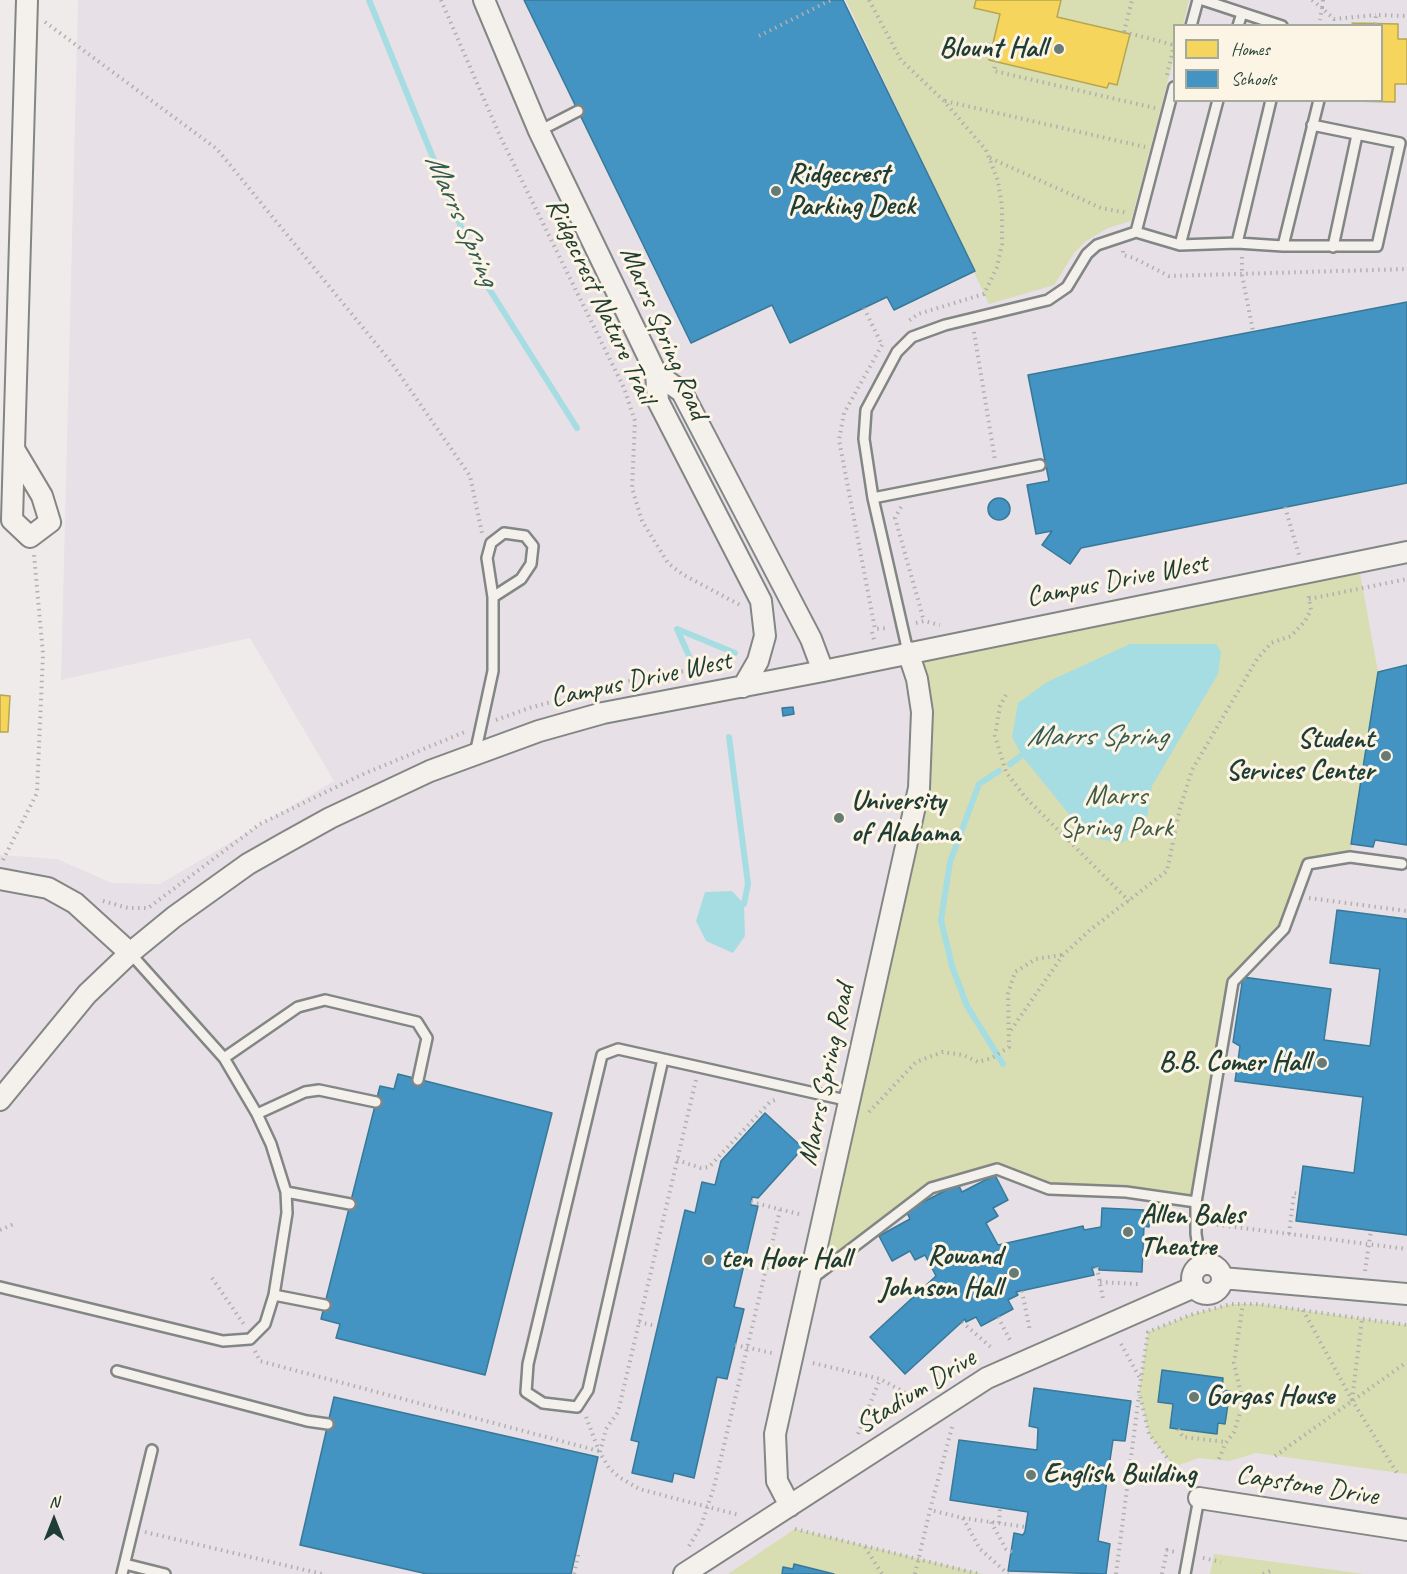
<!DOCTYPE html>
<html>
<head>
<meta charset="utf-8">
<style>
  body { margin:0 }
  #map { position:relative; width:1407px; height:1574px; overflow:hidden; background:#efebea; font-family:Caveat,sans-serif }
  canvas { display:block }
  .legend { position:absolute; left:1173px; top:24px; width:210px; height:78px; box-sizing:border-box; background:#fcf5e5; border:2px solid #a4ab9e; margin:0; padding:8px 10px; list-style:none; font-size:18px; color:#1f3d34 }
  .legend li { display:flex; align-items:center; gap:12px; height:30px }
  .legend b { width:30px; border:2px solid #a4ab9e }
  .north { position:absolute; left:24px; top:1490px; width:60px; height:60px; -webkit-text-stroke:4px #fcf5e5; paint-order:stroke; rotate:0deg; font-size:16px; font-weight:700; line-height:24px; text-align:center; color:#1f3d34 }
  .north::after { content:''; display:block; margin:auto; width:21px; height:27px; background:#1f3d34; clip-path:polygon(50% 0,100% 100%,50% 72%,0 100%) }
</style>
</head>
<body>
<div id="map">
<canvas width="1407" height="1574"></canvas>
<ul class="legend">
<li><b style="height:16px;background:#f6d55c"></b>Homes</li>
<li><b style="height:16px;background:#4393c3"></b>Schools</li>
</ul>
<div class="north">N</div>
</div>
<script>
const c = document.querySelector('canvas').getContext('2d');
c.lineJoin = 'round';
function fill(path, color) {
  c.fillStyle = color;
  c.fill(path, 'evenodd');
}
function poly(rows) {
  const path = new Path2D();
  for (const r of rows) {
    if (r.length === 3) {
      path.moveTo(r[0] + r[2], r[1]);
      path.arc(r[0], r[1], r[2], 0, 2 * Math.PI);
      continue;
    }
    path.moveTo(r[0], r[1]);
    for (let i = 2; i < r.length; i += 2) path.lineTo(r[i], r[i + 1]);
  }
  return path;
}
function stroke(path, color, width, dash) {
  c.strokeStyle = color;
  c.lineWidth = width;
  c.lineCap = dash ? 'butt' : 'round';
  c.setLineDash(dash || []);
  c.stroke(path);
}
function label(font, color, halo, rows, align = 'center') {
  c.font = font + ' Caveat,sans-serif';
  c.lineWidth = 6;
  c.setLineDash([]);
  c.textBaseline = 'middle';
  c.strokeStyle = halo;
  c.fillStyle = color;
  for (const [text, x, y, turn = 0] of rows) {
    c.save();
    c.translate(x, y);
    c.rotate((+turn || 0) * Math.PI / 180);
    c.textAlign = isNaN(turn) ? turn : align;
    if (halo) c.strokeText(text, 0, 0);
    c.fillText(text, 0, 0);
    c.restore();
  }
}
fill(poly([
  [78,0,1407,0,1407,1574,0,1574,0,855,57,859,112,883,160,884,334,781,250,638,61,680],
  [1174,26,1382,26,1382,100,1174,100]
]), '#e7e0e6');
fill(poly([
  [846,0,1189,0,1183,25,1174,26,1174,57,1131,221,1108,228,1086,241,1074,253,1054,285,989,304],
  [1358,562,1378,672,1350,857,1308,864,1284,929,1233,982,1196,1202,1049,1189,997,1169,931,1188,811,1279,919,788,908,652],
  [1231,1304,1259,1304,1407,1325,1407,1474,1256,1453,1229,1461,1198,1458,1174,1467,1149,1434,1139,1392,1148,1332,1190,1315],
  [795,1529,983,1574,728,1574],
  [1214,1554,1215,1554,1364,1574,1210,1574]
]), '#d8ddb2');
fill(poly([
  [1130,644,1216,644,1221,652,1218,674,1152,786,1145,830,1121,843,1094,838,1072,818,1022,756,1012,737,1018,703,1047,682],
  [732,891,744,904,745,936,733,953,706,941,696,921,705,892]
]), '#a6dde3');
const homes = poly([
  [976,0,1061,0,1057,17,1130,34,1117,85,1109,83,1107,88,989,60,1000,14,974,8,976,0],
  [1352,23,1398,24,1398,39,1407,39,1407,84,1395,84,1395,102,1351,101,1382,100,1382,26,1352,23],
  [0,695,10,696,8,732,0,732,0,695]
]);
fill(homes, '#f6d55c');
stroke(homes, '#b6a750', 1.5);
const schools = poly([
  [524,0,843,0,975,271,894,310,887,297,790,343,772,305,691,343,524,0],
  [1407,302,1407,483,1081,548,1070,564,1042,545,1052,531,1036,534,1027,485,1049,481,1028,375,1407,302],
  [999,509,11],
  [1407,665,1407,845,1375,840,1373,847,1351,844,1378,672,1407,665],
  [793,707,794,714,783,716,782,708,793,707],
  [1337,910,1407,919,1407,1235,1296,1221,1303,1166,1354,1173,1363,1097,1235,1081,1240,1046,1233,1042,1243,977,1331,989,1324,1040,1370,1046,1380,969,1330,963,1337,910],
  [398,1074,552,1113,485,1375,336,1338,340,1324,321,1319,380,1086,394,1089,398,1074],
  [765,1113,803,1148,758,1198,752,1197,751,1205,758,1206,734,1307,744,1309,727,1379,717,1377,694,1478,674,1473,672,1482,632,1473,639,1442,631,1440,685,1210,695,1213,702,1182,715,1185,721,1161,765,1113],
  [995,1175,1008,1200,993,1208,998,1216,986,1223,998,1245,1083,1226,1084,1230,1101,1227,1102,1208,1144,1210,1144,1214,1150,1214,1149,1227,1144,1226,1142,1272,1099,1270,1099,1267,1097,1267,1092,1268,1094,1275,1016,1292,1018,1295,1008,1300,1013,1309,981,1326,976,1317,966,1322,965,1319,905,1374,870,1337,936,1276,925,1255,915,1260,910,1251,892,1261,879,1236,910,1219,906,1211,958,1184,962,1192,995,1175],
  [1162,1370,1223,1378,1222,1390,1230,1391,1225,1424,1218,1423,1217,1434,1170,1428,1173,1404,1158,1402,1162,1370],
  [1034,1388,1131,1401,1125,1441,1113,1440,1098,1541,1110,1544,1106,1574,1008,1571,1014,1533,1023,1535,1025,1531,1028,1512,950,1500,959,1440,1037,1450,1038,1428,1029,1426,1034,1388],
  [334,1397,598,1457,571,1574,427,1574,300,1545,334,1397],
  [794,1564,834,1574,782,1574,783,1567,793,1569,794,1564]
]);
fill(schools, '#4393c3');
stroke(schools, '#387998', 1.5);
stroke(poly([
  [369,0,481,276,577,428],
  [677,629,735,653],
  [677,629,690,658],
  [729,737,748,884,744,904],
  [1010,764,1021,756],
  [999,771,979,784,950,862,941,920,952,966,967,1006,1003,1064]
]), '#a6dde3', 6);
const lane = poly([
  [1203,0,1282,26],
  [1191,26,1198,0],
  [1238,26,1242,13],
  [539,131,578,111],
  [1136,232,1180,245,1237,243,1283,246,1377,246,1400,143,1312,125],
  [1237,243,1271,100],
  [1180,245,1218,100],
  [1283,246,1319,100],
  [1333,247,1357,135],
  [873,498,1040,465],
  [908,652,873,498,864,439,866,410,897,352,912,337,945,325,1048,300,1067,287,1087,254,1097,245,1136,232,1174,87],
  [475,754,493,671,493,597,521,579,531,564,533,546,525,536,504,533,491,543,487,558,493,597],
  [224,1058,298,1007,325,1000,417,1022,427,1038,418,1080],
  [663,1059,588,1390,577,1407,543,1403,526,1392,528,1364,602,1055,618,1049,699,1067,850,1101],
  [257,1114,305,1092,319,1090,376,1102],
  [286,1192,350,1204],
  [1196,1202,1233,982,1284,929,1308,864,1350,857,1402,864],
  [813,1278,931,1188,997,1169,1049,1189,1126,1192,1196,1202,1196,1234,1201,1265],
  [0,1287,223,1341,250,1339,265,1324,274,1295,287,1213,286,1192,271,1144,257,1114,224,1058,130,953],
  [274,1295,325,1305],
  [117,1371,307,1421,328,1424],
  [125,1564,165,1574],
  [122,1574,152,1450],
  [1185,1574,1199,1498]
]);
const street = poly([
  [484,0,539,131,656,373,658,401,761,601,765,636,758,661,743,687],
  [656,373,682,392,811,639,823,671],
  [14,449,27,0],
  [14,449,42,496,50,522,30,537,12,520,14,449],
  [0,879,48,888,75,903,130,953],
  [0,1100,87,994,130,953,174,917,248,864,285,843,330,818,430,771,539,731,603,713,823,671,1407,552],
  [1207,1279,15],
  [1222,1278,1407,1294],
  [1199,1498,1407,1530],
  [790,1506,777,1481,775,1434,919,788,922,712,917,679,908,652],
  [684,1574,987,1378,1194,1287]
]);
stroke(lane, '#828684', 14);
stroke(street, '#828684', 24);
stroke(poly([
  [441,0,500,136,624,388,635,421,632,488,642,521,668,563,682,574,740,605],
  [869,0,901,60,944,101,986,150,998,181,1002,206,1002,244,997,267,984,294,918,314,907,322],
  [1312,0,1322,8,1320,20],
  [1323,0,1322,8,1334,19,1376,15],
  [45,22,217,149,391,362,470,476,482,533],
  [1375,24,1376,15,1407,16],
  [1124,32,1174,45],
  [1124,32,1132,0],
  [759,36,831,0],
  [996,61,994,71,1155,108],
  [1167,75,1174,45],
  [945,101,1145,147],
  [990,158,1101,208,1128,213],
  [1123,251,1123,255,1134,258,1169,276,1407,269],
  [1242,257,1242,275,1253,331],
  [864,308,882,345],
  [974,332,995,460],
  [882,345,844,413,839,440,875,629,888,628],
  [901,507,895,518,924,621],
  [1285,507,1299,555],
  [1309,599,1407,579],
  [916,623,924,621,940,625],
  [872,632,874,640],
  [1006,695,1000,706,995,736,1006,772,1025,797,1129,901],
  [496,720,529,708,630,681,733,662],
  [3,860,37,793,43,654,34,555],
  [1309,898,1407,911],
  [103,901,128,908,148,908,260,824,361,775,467,731],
  [1011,1030,1063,955,1090,930,1167,871,1180,808,1192,770,1257,659,1271,643,1291,636,1305,621,1311,610,1308,592],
  [869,1112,916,1062,943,1052,963,1055,978,1062,992,1058,1009,1047,1008,994,1015,972,1036,959,1062,955],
  [677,1160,701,1168,709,1167,770,1102,775,1100],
  [751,1202,803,1215],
  [1211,1224,1407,1249],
  [0,1230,14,1224],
  [1289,1234,1294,1193,1300,1194],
  [1097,1267,1103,1299],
  [767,1268,793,1259],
  [1365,1271,1371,1230],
  [212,1278,245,1326],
  [1100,1282,1138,1284],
  [1022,1291,1030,1331],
  [1303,1310,1352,1400,1397,1473],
  [998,1317,1010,1340],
  [639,1322,656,1326],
  [962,1322,993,1349],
  [1121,1344,1141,1380],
  [735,1345,772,1353],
  [255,1351,260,1361,599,1451],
  [813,1363,880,1379,913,1397],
  [1352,1400,1362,1319],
  [586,1417,599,1451,609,1468,619,1477,639,1489,739,1515],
  [952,1427,930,1510,963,1518,980,1549,1008,1574],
  [1178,1429,1183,1437,1226,1442],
  [858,1434,880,1379],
  [600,1452,606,1429,618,1412,696,1080],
  [1275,1456,1407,1362],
  [1219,1459,1225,1444,1234,1432,1243,1403,1234,1363,1243,1304],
  [1174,1467,1149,1434,1139,1392,1148,1332,1190,1315,1231,1304,1259,1304,1407,1325],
  [963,1518,1026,1527],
  [991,1522,1006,1549,1012,1552],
  [999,1523,1000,1508],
  [795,1529,979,1574],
  [145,1532,322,1574],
  [689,1546,701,1526,714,1487,780,1210],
  [865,1547,882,1574],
  [1203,1558,1221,1562],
  [574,1574,579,1551],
  [915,1574,930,1510],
  [1116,1574,1139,1395],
  [1162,1574,1167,1550,1175,1552],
  [1263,1574,1273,1570]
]), '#afb1ad', 4, [1.5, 4.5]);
stroke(lane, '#f4f1ec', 9);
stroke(street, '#f4f1ec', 20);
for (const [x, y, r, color] of [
  [1059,49,6,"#687a74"],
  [776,191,6,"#687a74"],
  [1386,756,6,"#687a74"],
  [839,818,6,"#687a74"],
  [1322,1063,6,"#687a74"],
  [1128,1232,6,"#687a74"],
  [709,1260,6,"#687a74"],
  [1014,1273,6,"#687a74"],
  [1194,1397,6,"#687a74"],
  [1031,1475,6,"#687a74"]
]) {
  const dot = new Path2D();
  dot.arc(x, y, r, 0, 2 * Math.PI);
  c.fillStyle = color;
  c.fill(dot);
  stroke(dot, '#fcf5e5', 2);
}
label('bold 28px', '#1f3d34', '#fcf5e5', [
  ["Blount Hall",1047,49,"right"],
  ["Ridgecrest",788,175],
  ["Parking Deck",788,207],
  ["Student",1374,740,"right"],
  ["Services Center",1374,772,"right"],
  ["University",851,802],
  ["of Alabama",851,834],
  ["B.B. Comer Hall",1310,1063,"right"],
  ["Allen Bales",1140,1216],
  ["Theatre",1140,1248],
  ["Rowand",1002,1257,"right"],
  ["Johnson Hall",1002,1289,"right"],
  ["ten Hoor Hall",721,1260],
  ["Gorgas House",1206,1397],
  ["English Building",1043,1475]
], 'left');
label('28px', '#1f3d34', '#fcf5e5', [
  ["Ridgecrest Nature Trail",600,301,65],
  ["Marrs Spring Road",663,333,67],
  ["Campus Drive West",1117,581,-11],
  ["Campus Drive West",641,680,-12],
  ["Marrs Spring Road",827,1075,-78],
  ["Stadium Drive",916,1392,-32],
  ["Capstone Drive",1307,1486,9]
]);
label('28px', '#405b44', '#fcf5e5', [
  ["Marrs",1116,797],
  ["Spring Park",1116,829]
]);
label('italic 30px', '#345c56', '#fcf5e5', [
  ["Marrs Spring",461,220,66],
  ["Marrs Spring",1097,737]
]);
</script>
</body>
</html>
